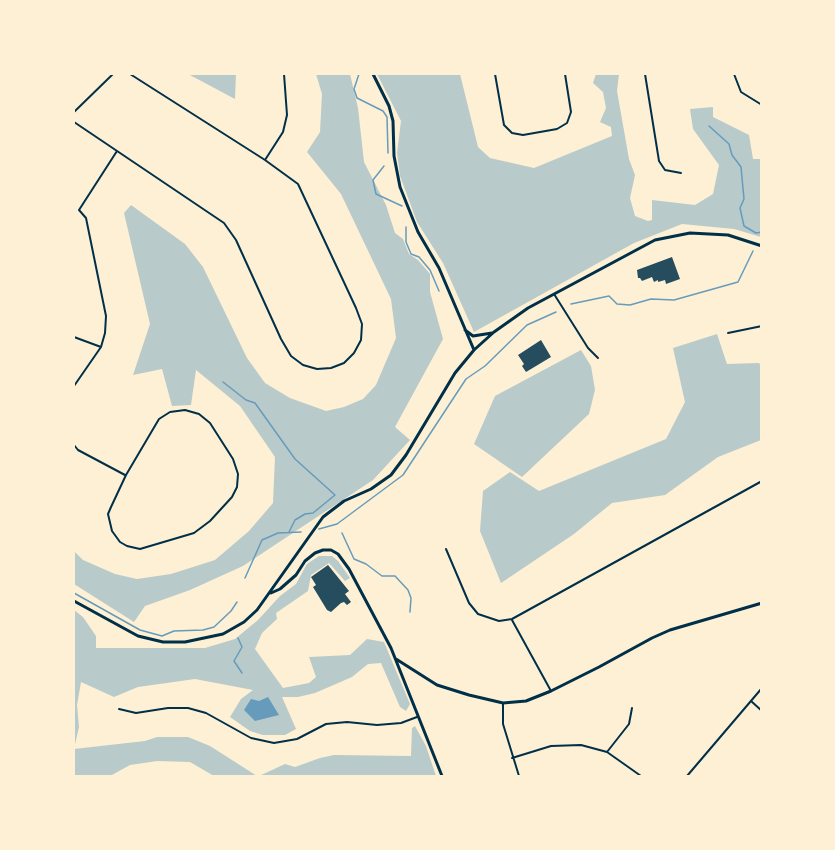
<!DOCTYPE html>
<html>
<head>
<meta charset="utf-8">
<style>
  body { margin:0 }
  #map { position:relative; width:835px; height:850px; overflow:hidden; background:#fdf0d5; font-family:"Work Sans",sans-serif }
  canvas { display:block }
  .frame { position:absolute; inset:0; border:75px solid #fdf0d5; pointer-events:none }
</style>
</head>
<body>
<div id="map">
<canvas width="835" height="850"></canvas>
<div class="frame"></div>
</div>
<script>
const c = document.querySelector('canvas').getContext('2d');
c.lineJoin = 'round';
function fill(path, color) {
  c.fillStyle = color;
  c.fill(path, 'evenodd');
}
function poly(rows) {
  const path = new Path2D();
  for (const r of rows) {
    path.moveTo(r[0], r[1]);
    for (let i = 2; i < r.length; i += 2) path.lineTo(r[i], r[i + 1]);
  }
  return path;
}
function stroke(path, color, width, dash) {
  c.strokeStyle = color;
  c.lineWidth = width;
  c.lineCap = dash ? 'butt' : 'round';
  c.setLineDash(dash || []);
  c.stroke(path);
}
fill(poly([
  [188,74,236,74,235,99],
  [316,74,350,74,358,108,364,162,386,205,395,233,403,239,409,254,418,260,430,274,430,292,443,339,395,427,410,440,373,480,243,566,190,590,145,606,134,622,74,584,74,551,83,560,115,574,137,579,171,574,215,560,249,531,273,503,275,457,240,406,196,370,191,405,172,406,162,369,133,375,150,324,124,213,131,205,185,244,203,267,247,358,265,383,290,398,326,411,344,407,363,399,376,385,396,338,391,299,341,194,307,152,320,132,322,94],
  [377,74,460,74,478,147,490,158,534,168,612,136,611,127,600,122,606,108,603,92,593,83,596,74,619,74,617,91,629,159,635,175,630,198,635,216,648,221,652,220,652,200,695,205,713,194,719,165,693,129,690,109,713,107,713,117,749,135,753,159,761,159,761,237,734,229,682,224,634,243,474,332,443,263,417,222,400,176,397,153,401,121],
  [717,334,727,364,759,363,761,366,761,440,718,457,665,495,612,503,574,534,501,583,480,531,483,491,510,472,539,491,666,439,685,402,673,348],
  [581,350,591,366,595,390,589,414,522,477,474,444,495,396],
  [319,556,332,556,338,561,350,578,345,581,329,563,311,575,308,591,276,613,277,619,262,633,255,649,283,688,309,683,316,677,309,657,350,655,367,639,384,642,410,704,406,711,400,707,381,663,368,664,352,677,315,693,298,697,282,697,296,729,285,735,263,735,250,731,230,717,241,699,253,690,195,679,138,687,114,697,81,682,77,705,79,727,74,749,145,741,157,737,188,737,210,746,257,776,214,776,190,762,157,761,130,765,110,776,74,776,74,610,83,617,96,636,96,648,205,648,235,639,258,620,280,596,296,584,307,564],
  [415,726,426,746,436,776,259,776,285,764,295,767,320,758,334,755,411,756,412,728]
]), '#b9caca');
fill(poly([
  [268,697,279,715,255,721,244,710,251,699,259,701]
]), '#669bbc');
stroke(poly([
  [359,74,354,89,357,98,383,111,387,117,388,153],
  [709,126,729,144,732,155,741,167,744,199,740,208,744,226,756,233,762,232],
  [384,166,373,180,376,194,402,206],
  [406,227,406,242,411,254,419,257,430,270,439,291],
  [571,304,609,296,617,304,630,305,651,299,674,300,738,282,753,251],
  [223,382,246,400,255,403,295,459,335,495,313,513,305,514,295,520,289,532],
  [319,529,337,524,403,475,466,379,485,366,527,325,556,312],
  [342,533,354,559,366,564,382,576,395,576,408,590,411,598,410,612],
  [245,578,262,540,278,533,301,532],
  [74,593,140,630,162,636,174,631,203,630,214,627,231,611,237,602],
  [238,638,242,647,234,661,242,673]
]), '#669bbc', 1.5);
fill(poly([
  [672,257,680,279,666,284,665,280,658,282,658,280,654,282,652,277,642,281,640,278,638,278,637,270],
  [541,340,551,357,526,372,522,366,524,364,518,355],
  [328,565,349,591,345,594,351,602,347,605,344,602,341,603,331,612,327,610,313,587,316,585,311,577]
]), '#264d5e');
stroke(poly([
  [495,74,504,125,512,133,523,135,557,129,567,123,571,112,565,74],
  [645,74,659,161,665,170,681,173],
  [734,74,741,92,762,105],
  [74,112,113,74],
  [74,122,224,223,236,240,281,339,291,356,303,365,317,369,331,368,344,363,354,353,361,340,362,324,356,308,298,184,265,160,130,74],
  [265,160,283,132,287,115,284,74],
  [554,294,588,348,598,358],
  [728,333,762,326],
  [74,337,101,347],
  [74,386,101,347,105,333,106,316,86,218,79,210,117,151],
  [185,410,199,414,210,423,233,459,238,474,237,487,232,497,210,521,194,533,140,549,127,546,120,542,112,531,108,514,111,507,126,475,159,419,170,412,185,410],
  [74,445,78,450,125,475],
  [446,549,469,603,478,614,499,621,512,619,762,481],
  [512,620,551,691],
  [751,701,762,711],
  [503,704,503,724,519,776],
  [119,709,136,713,168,708,188,708,206,713,251,738,274,743,297,739,326,724,347,722,377,725,401,723,417,717],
  [607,752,629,724,632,708],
  [512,758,551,746,581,745,607,752,641,776],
  [687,776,762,688]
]), '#003049', 2);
stroke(poly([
  [373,74,389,106,393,121,394,156,400,187,418,232,439,268,474,350],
  [465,330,473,336,492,333],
  [271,593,280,589,296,575,305,561,315,553,323,550,331,550,338,554,349,569,391,648,442,776],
  [74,601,138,636,163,642,185,642,223,634,244,622,257,610,323,517,344,501,371,489,391,475,406,455,455,373,474,350,494,332,528,308,655,240,690,233,728,235,762,246],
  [396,659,437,685,469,695,503,703,526,701,551,691,599,667,652,638,670,630,762,603]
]), '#003049', 3);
</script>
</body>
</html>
